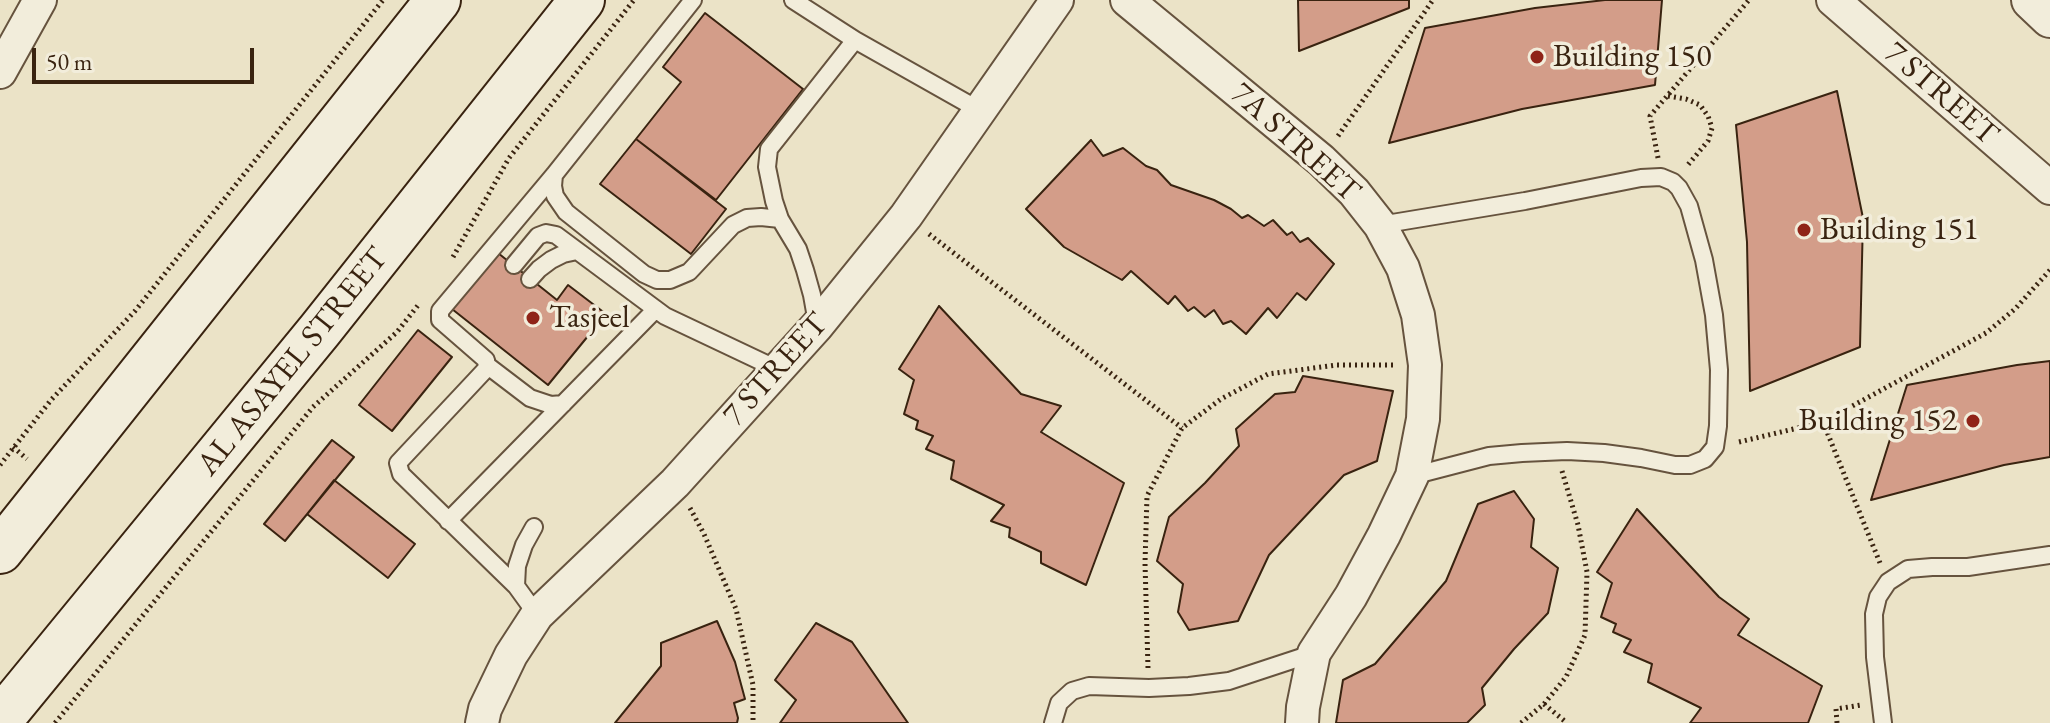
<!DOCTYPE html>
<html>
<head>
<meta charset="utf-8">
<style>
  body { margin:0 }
  #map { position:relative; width:2050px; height:723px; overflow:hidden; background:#ebe3c7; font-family:"EB Garamond",serif }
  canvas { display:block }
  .scale { position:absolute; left:32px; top:48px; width:222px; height:36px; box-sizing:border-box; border:4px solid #392310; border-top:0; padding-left:10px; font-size:24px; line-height:28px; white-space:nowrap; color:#392310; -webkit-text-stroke:6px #f2eddb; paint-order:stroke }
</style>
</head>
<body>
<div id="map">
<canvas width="2050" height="723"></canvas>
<div class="scale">50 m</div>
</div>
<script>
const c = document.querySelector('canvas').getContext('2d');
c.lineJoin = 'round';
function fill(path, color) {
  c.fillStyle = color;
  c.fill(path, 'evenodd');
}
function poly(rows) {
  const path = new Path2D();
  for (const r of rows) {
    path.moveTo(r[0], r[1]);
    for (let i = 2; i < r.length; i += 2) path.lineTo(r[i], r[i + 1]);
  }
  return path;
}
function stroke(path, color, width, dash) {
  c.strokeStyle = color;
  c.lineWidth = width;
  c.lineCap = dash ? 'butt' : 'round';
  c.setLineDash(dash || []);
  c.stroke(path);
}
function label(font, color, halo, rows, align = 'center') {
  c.font = font + ' "EB Garamond",serif';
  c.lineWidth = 7;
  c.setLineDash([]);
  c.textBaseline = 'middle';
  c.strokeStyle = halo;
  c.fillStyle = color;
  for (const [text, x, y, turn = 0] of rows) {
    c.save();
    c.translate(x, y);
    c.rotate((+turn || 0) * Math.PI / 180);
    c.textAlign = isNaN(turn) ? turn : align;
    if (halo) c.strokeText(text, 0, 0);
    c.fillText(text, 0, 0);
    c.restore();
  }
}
const building = poly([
  [1298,0,1409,0,1409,8,1299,51,1298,0],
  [1605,0,1662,0,1655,85,1522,109,1389,143,1425,28,1535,8,1605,0],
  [705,13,803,89,716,200,636,139,681,82,663,67,705,13],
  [1837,91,1863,218,1860,347,1750,391,1747,242,1736,125,1837,91],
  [636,139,726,209,691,254,600,184,636,139],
  [1091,140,1103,156,1123,148,1146,166,1157,170,1171,185,1214,200,1231,209,1242,218,1248,215,1264,226,1273,220,1287,235,1292,232,1300,242,1308,238,1334,264,1306,300,1297,293,1277,318,1268,308,1246,334,1231,321,1223,324,1214,310,1205,317,1194,307,1188,311,1175,296,1168,304,1131,271,1122,280,1064,247,1026,209,1091,140],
  [498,253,557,300,568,285,606,314,548,385,452,309,498,253],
  [939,306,1021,394,1061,406,1041,432,1124,483,1086,585,1041,563,1041,552,1009,537,1010,528,991,521,1004,505,951,479,954,461,926,449,933,436,916,429,918,421,904,414,914,380,899,369,939,306],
  [418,330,452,357,392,431,359,405,418,330],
  [2050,361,2050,457,2004,465,1871,500,1907,385,2017,365,2050,361],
  [1303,376,1393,391,1377,461,1344,475,1269,555,1238,621,1189,630,1178,612,1183,584,1157,561,1169,517,1205,483,1239,446,1236,429,1275,394,1295,392,1303,376],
  [332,440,354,457,285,541,264,524,332,440],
  [334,480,415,544,388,578,307,514,334,480],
  [1514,491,1534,519,1531,547,1558,568,1548,613,1514,649,1482,688,1485,705,1467,723,1336,723,1343,680,1375,664,1446,581,1478,504,1514,491],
  [1637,509,1719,597,1749,619,1738,635,1822,686,1808,723,1690,723,1701,708,1648,682,1652,664,1624,652,1631,640,1613,632,1616,624,1601,617,1612,583,1597,572,1637,509],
  [717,621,735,662,745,699,734,703,738,718,737,723,615,723,661,666,661,643,717,621],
  [816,623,852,642,908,723,780,723,796,700,775,680,816,623]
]);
fill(building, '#d39d89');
stroke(building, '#392310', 2);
const service = poly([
  [793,0,855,40,979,110],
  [554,175,553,186,555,196,566,212,644,274,657,280,670,280,689,272,733,225,747,218,761,217,780,219],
  [1380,225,1525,201,1641,178,1661,177,1673,182,1679,188,1689,206,1704,260,1714,315,1719,370,1718,426,1715,447,1705,459,1690,465,1675,465,1641,458,1604,453,1567,451,1522,453,1489,456,1412,476],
  [514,265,538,236,546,233,556,235,665,316,777,369],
  [530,279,539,269,551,260,563,254,577,251],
  [817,323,812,295,805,270,798,249,780,219,774,201,767,167,769,149,855,40],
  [488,366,530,398,551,405,563,404],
  [448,521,655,310],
  [516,586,517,566,524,545,534,527],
  [537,615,516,586,401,474,398,463,487,368,486,360,440,320,440,311,554,175,693,0],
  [1053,723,1059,703,1072,691,1089,686,1149,688,1189,686,1229,681,1314,653],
  [1883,723,1875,657,1874,614,1878,597,1888,582,1908,569,1932,567,1968,567,2050,555]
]);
const minor = poly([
  [1127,0,1321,160,1354,192,1380,225,1403,268,1418,315,1425,365,1423,419,1412,476,1384,535,1351,596,1314,653,1303,707,1302,723],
  [1833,0,2050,188],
  [0,72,40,0],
  [482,723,485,709,511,655,537,615,675,483,817,326,906,216,1057,0]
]);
const tertiary = poly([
  [2031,0,2050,18]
]);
const secondary = poly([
  [0,551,438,0],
  [0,720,320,330,582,0]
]);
stroke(service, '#66533e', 20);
stroke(minor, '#66533e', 36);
stroke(tertiary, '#66533e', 42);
stroke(secondary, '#392310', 48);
stroke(poly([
  [1668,96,1686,99,1700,105,1708,116,1712,128,1708,141,1687,166],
  [1338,136,1433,0],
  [1658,158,1650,116,1749,0],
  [929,234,1182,428],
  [453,257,509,158,634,0],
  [1823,422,1880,563],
  [1739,442,1823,422,1986,333,2015,309,2050,270],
  [13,447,27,459],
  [0,465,51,400,135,311,383,0],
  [690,508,704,534,736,609,753,685,753,723],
  [1148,668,1145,563,1147,496,1182,428,1221,399,1268,374,1337,365,1396,365],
  [1544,704,1567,723],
  [55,723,313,407,397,332,419,304],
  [1521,723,1544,704,1566,677,1585,635,1587,572,1578,525,1562,471],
  [1837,723,1836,709,1861,705]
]), '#392310', 5, [2, 4]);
stroke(service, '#f2eddb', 16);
stroke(minor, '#f2eddb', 32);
stroke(tertiary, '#f2eddb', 38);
stroke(secondary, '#f2eddb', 44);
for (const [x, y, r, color] of [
  [1537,57,8,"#8f2418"],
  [1804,230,8,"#8f2418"],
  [533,318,8,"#8f2418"],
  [1973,421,8,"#8f2418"]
]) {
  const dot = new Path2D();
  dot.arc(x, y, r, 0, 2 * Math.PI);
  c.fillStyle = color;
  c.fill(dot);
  stroke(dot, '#f2eddb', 3);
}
label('32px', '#392310', '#f2eddb', [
  ["Building 150",1553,57],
  ["Building 151",1820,230],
  ["Tasjeel",549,318],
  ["Building 152",1957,421,"right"]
], 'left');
label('32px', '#392310', '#f2eddb', [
  ["7 STREET",1941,94,41],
  ["7A STREET",1295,143,42],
  ["AL ASAYEL STREET",293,362,-51],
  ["7 STREET",776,370,-48]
]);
</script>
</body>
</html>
